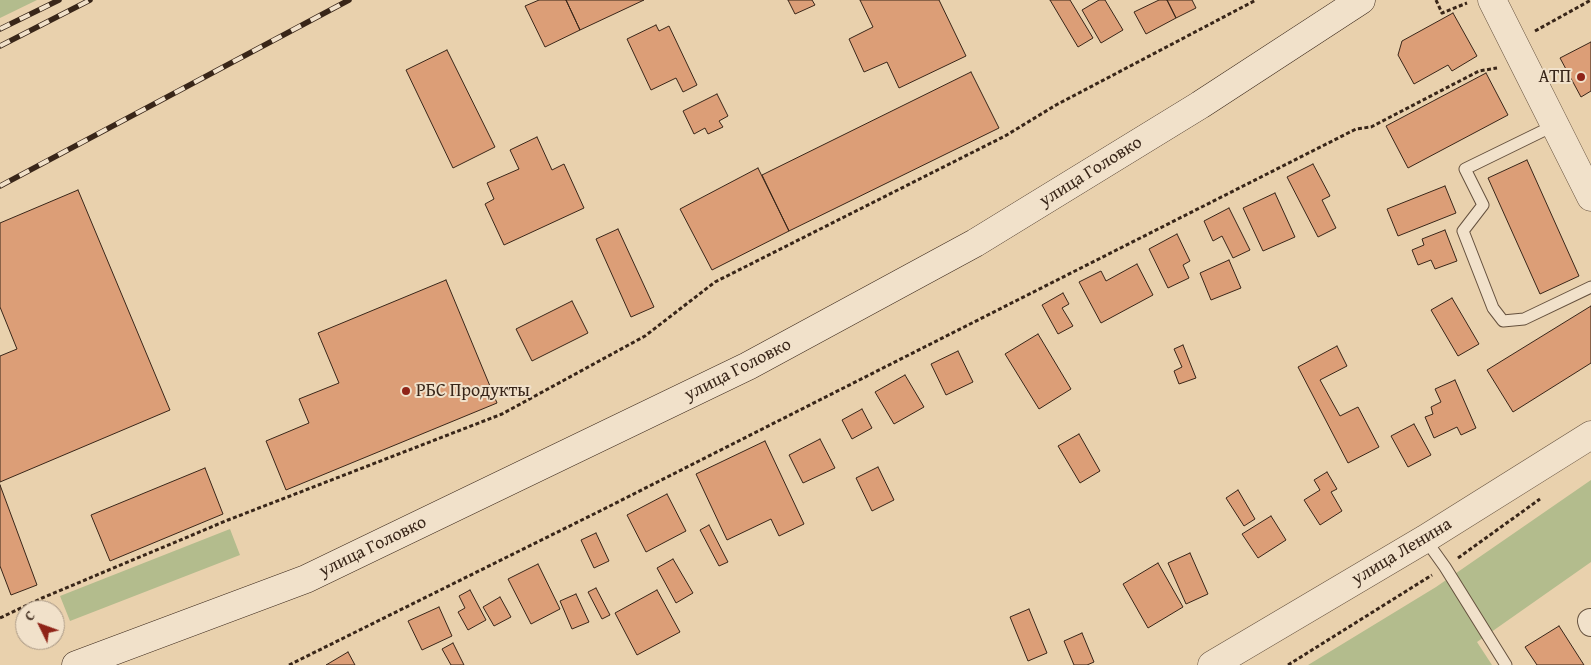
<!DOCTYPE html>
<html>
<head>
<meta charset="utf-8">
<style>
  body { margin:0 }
  #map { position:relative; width:1591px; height:665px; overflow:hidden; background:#e9d1ad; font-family:"Gentium Book Plus",serif }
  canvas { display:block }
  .north { position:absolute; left:15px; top:600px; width:50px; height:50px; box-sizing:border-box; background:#f1e1ca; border:1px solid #a79683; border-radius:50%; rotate:312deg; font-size:14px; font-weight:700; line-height:20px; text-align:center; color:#392619 }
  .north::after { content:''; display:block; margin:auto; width:18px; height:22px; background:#8f2418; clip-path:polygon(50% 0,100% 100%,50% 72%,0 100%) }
</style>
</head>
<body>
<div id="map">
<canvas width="1591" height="665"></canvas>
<div class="north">С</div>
</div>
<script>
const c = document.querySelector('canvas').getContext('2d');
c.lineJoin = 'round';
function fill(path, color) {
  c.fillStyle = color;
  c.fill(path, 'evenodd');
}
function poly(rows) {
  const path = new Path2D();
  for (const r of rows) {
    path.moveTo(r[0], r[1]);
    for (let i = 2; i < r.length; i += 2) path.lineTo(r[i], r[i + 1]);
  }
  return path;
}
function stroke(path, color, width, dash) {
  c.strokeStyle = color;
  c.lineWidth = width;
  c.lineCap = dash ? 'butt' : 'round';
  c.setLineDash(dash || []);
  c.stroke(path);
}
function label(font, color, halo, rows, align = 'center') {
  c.font = font + ' "Gentium Book Plus",serif';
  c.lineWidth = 4;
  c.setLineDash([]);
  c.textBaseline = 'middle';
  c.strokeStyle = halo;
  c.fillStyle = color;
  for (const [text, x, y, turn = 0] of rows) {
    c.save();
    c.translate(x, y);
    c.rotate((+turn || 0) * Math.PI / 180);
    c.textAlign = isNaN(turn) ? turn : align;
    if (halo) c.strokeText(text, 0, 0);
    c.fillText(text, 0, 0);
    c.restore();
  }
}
fill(poly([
  [0,0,37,0,0,18],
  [1591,480,1591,562,1477,642,1492,665,1308,665,1436,587],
  [230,529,240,555,70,621,60,596]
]), '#b3bc8d');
const building = poly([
  [539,0,566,0,580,30,545,47,525,6,539,0],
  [566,0,644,0,580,30,566,0],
  [788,0,812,0,815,5,795,14,788,0],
  [860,0,939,0,966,56,899,88,887,62,864,72,849,39,873,27,860,0],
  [1050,0,1070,0,1093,38,1078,47,1050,0],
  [1099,0,1105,0,1123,30,1101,43,1082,10,1099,0],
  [1159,0,1167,0,1176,18,1146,34,1134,12,1159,0],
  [1167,0,1192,0,1196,8,1176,18,1167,0],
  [1453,13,1477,56,1452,71,1448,65,1414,84,1398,55,1402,41,1453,13],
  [656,25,659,31,669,26,697,85,683,92,676,78,651,90,627,39,656,25],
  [1591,42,1591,91,1581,97,1560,58,1591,42],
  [447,50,495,147,453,168,406,70,447,50],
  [971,72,999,128,789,231,762,175,971,72],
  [1486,73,1508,115,1408,168,1386,126,1486,73],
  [717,94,728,116,719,121,723,127,708,134,705,128,694,134,683,111,717,94],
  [537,137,552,170,564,164,584,208,504,245,485,204,494,199,487,183,519,169,510,150,537,137],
  [1527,160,1579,276,1540,294,1488,178,1527,160],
  [1313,164,1330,196,1322,200,1336,228,1318,237,1287,177,1313,164],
  [758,168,789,231,712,270,680,209,758,168],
  [1445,186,1456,213,1398,236,1387,209,1445,186],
  [78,190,170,410,0,482,0,356,17,349,0,307,0,223,78,190],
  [1275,193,1295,237,1263,251,1243,208,1275,193],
  [1229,208,1250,250,1233,258,1222,236,1213,241,1204,221,1229,208],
  [618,229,654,307,631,317,596,239,618,229],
  [1445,230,1457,261,1435,269,1431,260,1418,265,1412,250,1424,245,1422,239,1445,230],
  [1177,234,1190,261,1183,265,1189,278,1168,288,1149,249,1177,234],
  [1229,260,1241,288,1211,300,1200,273,1229,260],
  [1137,264,1153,295,1101,323,1079,282,1101,271,1106,281,1137,264],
  [446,280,497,403,286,490,266,441,309,423,299,399,339,383,318,333,446,280],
  [1063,293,1069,304,1062,308,1073,326,1058,334,1042,305,1063,293],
  [1452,298,1479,344,1458,356,1431,310,1452,298],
  [572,301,588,333,532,361,516,329,572,301],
  [1591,306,1591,363,1513,412,1487,370,1591,306],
  [1038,334,1071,389,1039,409,1005,354,1038,334],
  [1183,345,1196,378,1179,384,1174,371,1182,367,1174,349,1183,345],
  [1337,346,1347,366,1320,380,1340,416,1358,407,1379,447,1348,463,1298,367,1337,346],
  [958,351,973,382,946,395,931,364,958,351],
  [905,375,924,407,894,424,875,392,905,375],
  [1455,380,1476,428,1461,435,1457,427,1434,438,1425,417,1433,414,1431,407,1441,402,1435,389,1455,380],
  [862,409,872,428,852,439,842,420,862,409],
  [1414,424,1431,455,1408,467,1391,436,1414,424],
  [1079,434,1100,471,1080,483,1058,446,1079,434],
  [820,439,835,468,803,483,789,455,820,439],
  [765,441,804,524,779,536,771,519,727,540,696,474,765,441],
  [878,467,894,500,872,511,856,478,878,467],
  [205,468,223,514,110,561,91,515,205,468],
  [1327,472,1337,489,1331,492,1342,511,1320,525,1304,500,1320,490,1314,480,1327,472],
  [0,485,37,585,11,595,0,566,0,485],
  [1238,490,1255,519,1244,526,1226,498,1238,490],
  [667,494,686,531,646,552,627,515,667,494],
  [1271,516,1286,540,1258,558,1242,534,1271,516],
  [709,525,728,562,719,566,700,530,709,525],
  [596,533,609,561,594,568,581,540,596,533],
  [1190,553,1208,594,1186,604,1168,563,1190,553],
  [673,559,693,593,676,603,657,568,673,559],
  [1158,563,1183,607,1148,628,1123,584,1158,563],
  [538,564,560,609,531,624,508,579,538,564],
  [596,588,610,615,602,619,588,592,596,588],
  [470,590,486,620,468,630,458,612,465,608,459,596,470,590],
  [657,590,680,632,637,655,615,613,657,590],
  [576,594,589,622,572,629,560,601,576,594],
  [500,597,511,617,494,626,483,607,500,597],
  [439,607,452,636,422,650,408,621,439,607],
  [1029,609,1047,653,1028,661,1010,617,1029,609],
  [1559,626,1584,665,1537,665,1525,647,1559,626],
  [1082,633,1094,662,1087,665,1074,665,1064,641,1082,633],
  [453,643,464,665,451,665,442,649,453,643],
  [348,652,355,665,326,665,348,652]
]);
fill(building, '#dc9e77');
stroke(building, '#392619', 1);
const service = poly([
  [1555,125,1465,169,1483,205,1463,231,1493,308,1503,321,1524,319,1591,287],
  [1425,539,1445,567,1506,665]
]);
const minor = poly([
  [1591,621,1590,621,1591,624]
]);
const tertiary = poly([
  [1492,0,1591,197],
  [1212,665,1425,539,1591,435]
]);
const secondary = poly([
  [76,665,306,579,748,366,975,243,1200,105,1361,0]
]);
stroke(service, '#65513e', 13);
stroke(minor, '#65513e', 26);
stroke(tertiary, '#65513e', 29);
stroke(secondary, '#392619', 29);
stroke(poly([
  [1436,0,1442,13,1467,3],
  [1535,31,1591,0],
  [1458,558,1540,499],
  [0,618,42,598,228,520,502,414,645,336,715,282,1005,136,1056,105,1256,0],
  [289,665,600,511,1356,129,1371,127,1479,71,1497,68],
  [1288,665,1432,575]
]), '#392619', 3, [4, 2.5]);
stroke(service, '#f1e1ca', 11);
stroke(minor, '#f1e1ca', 24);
stroke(tertiary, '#f1e1ca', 28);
stroke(secondary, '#f1e1ca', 28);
const rail = poly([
  [0,29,59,0],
  [0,46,90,0],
  [0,186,349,0]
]);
stroke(rail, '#392619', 5.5);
stroke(rail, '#f1e1ca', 4, [11]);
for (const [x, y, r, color] of [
  [1581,77,5,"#8f2418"],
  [406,391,5,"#8f2418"]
]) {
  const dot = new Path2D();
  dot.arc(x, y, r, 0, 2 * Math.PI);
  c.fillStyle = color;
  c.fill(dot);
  stroke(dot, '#f1e1ca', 2);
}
label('18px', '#392619', '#f1e1ca', [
  ["АТП",1571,77],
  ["РБС Продукты",416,391,"left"]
], 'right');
label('18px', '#392619', '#f1e1ca', [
  ["улица Головко",1091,172,-32],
  ["улица Головко",738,370,-27],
  ["улица Головко",373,547,-26],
  ["улица Ленина",1402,552,-31]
]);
</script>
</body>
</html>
